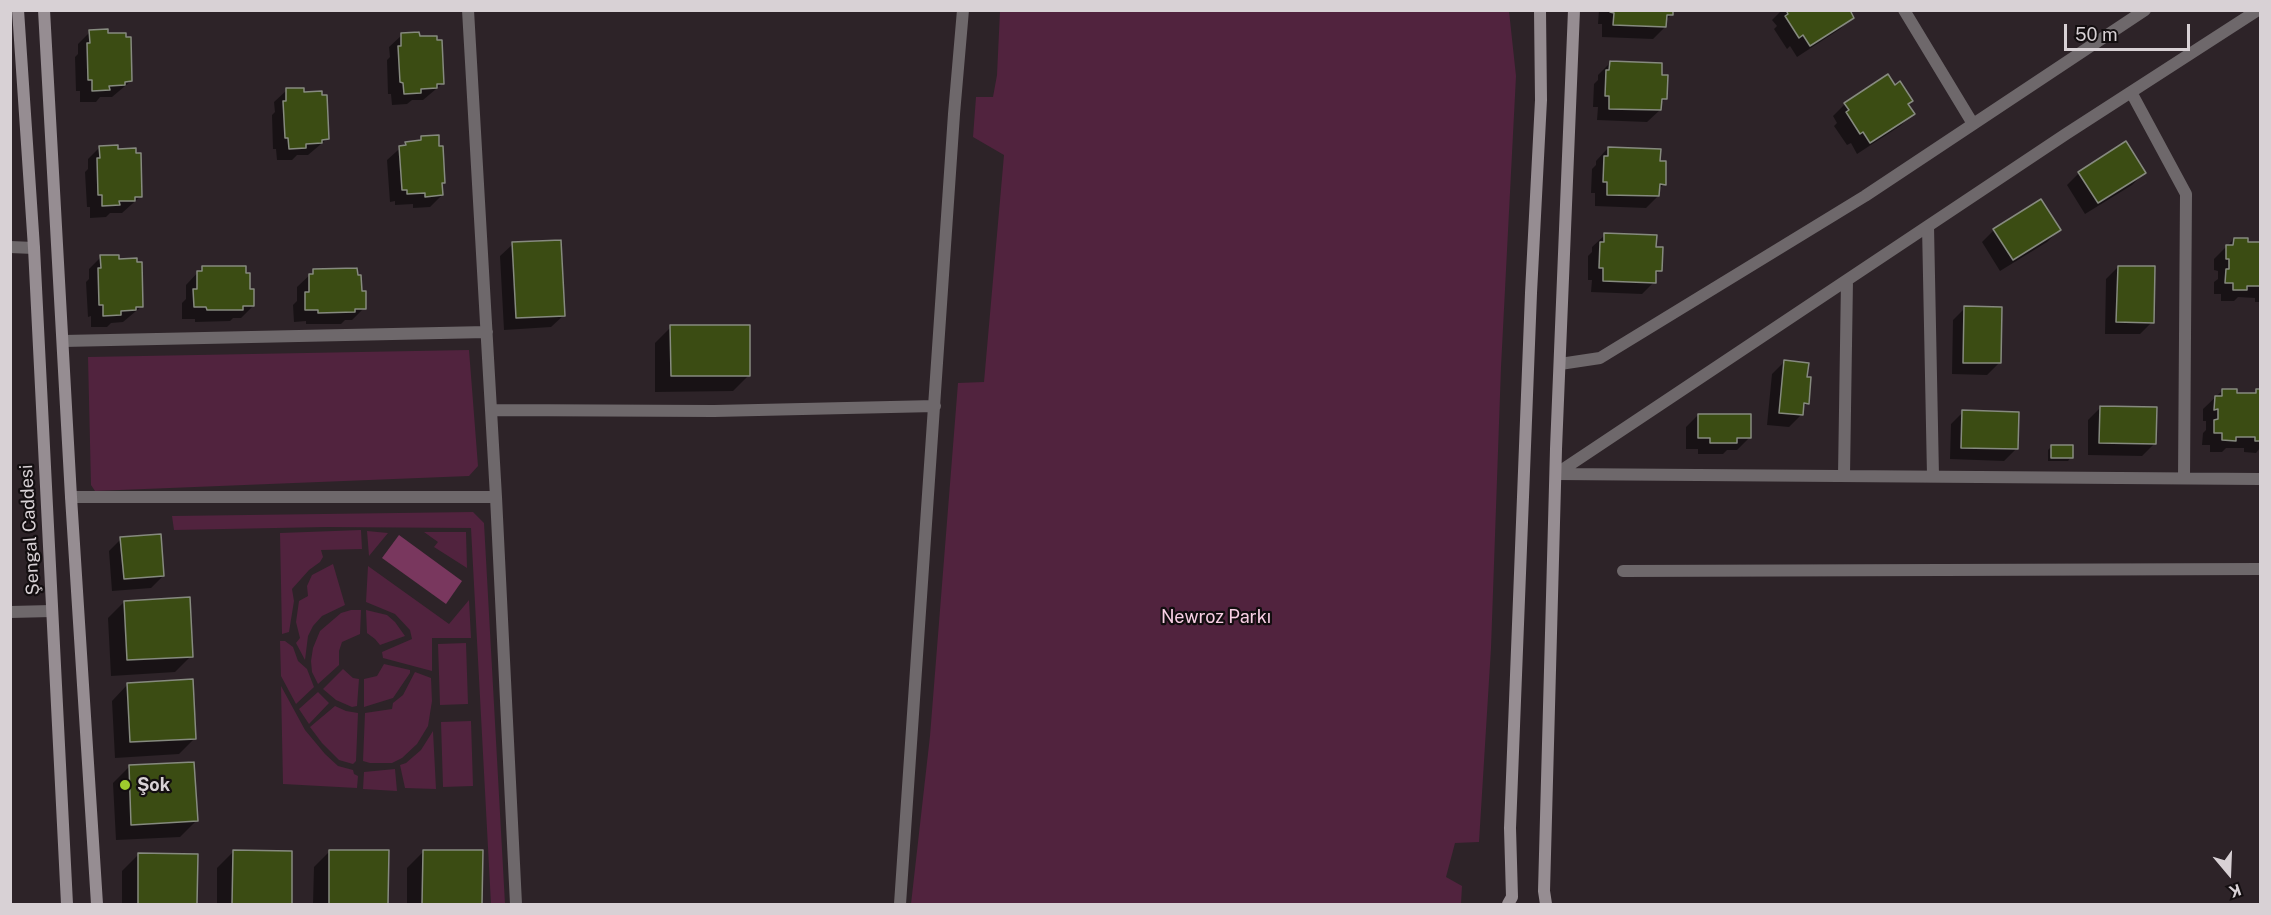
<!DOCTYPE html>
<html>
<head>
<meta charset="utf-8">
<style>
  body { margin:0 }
  #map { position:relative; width:2271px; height:915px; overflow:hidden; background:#2d2328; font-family:"Public Sans",sans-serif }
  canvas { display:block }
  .frame { position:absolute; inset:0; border:12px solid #d8d1d5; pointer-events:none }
  .north { position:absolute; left:2199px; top:843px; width:60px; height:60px; -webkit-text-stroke:4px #130e10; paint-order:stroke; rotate:161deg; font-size:16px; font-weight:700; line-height:24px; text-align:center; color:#d8d1d5 }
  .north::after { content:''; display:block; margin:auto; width:21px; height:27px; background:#d8d1d5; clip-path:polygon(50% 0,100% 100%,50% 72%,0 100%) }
  .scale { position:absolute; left:2064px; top:24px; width:126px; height:27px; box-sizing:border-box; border:3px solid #d8d1d5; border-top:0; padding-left:8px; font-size:18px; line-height:21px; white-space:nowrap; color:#d8d1d5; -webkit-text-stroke:4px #130e10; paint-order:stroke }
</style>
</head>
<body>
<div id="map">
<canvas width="2271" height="915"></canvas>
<div class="frame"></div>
<div class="north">K</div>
<div class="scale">50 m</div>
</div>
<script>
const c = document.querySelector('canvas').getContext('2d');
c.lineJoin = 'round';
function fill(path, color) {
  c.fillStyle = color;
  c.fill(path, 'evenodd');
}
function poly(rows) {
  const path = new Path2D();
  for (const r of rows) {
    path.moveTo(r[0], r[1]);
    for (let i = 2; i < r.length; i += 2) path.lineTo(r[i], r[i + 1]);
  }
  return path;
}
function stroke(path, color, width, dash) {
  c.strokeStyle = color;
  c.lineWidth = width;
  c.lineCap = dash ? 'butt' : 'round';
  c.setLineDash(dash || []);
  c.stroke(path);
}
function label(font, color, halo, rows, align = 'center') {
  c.font = font + ' "Public Sans",sans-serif';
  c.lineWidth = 4.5;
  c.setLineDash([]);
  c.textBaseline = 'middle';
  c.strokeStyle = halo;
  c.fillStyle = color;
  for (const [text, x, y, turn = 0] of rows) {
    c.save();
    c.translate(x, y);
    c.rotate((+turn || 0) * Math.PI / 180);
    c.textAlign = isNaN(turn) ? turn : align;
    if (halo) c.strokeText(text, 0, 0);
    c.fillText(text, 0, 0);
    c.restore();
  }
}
fill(poly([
  [1000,11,1509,11,1516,76,1501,367,1491,648,1479,842,1455,843,1446,877,1462,886,1461,904,911,904,930,736,958,383,984,382,1004,155,973,137,976,97,993,97,997,75],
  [469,350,478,466,469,476,95,491,91,485,88,357],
  [473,512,484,523,505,904,491,904,471,528,326,527,174,530,172,516],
  [361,530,362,549,321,550,323,557,320,562,309,570,292,589,294,601,289,632,282,634,280,533],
  [367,531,388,533,369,556],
  [424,532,466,532,467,568,434,547,438,542],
  [333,564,345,605,322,616,313,626,308,636,305,660,296,643,300,638,296,622,299,601,308,596,307,586,312,575],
  [368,566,449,624,469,600,471,638,432,638,432,671,383,658,382,652,412,639,410,630,395,614,366,602],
  [351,610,361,610,360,634,342,642,339,651,339,665,318,684,312,672,311,661,313,648,320,631,341,613],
  [366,610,387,615,395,622,405,636,380,645,375,639,367,633],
  [280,641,285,641,293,647,298,661,307,669,314,687,296,704,281,676],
  [466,643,468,704,440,705,438,644],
  [384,664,410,670,410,673,393,698,364,707,364,679,377,676],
  [343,669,353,678,359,679,357,706,352,707,336,700,323,689],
  [415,672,431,678,432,701,428,726,417,744,402,758,392,763,370,763,363,761,365,713,392,709,393,703,403,695],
  [281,686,305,730,325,754,338,766,353,770,354,774,358,776,357,788,283,784],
  [318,692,329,703,309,724,299,709],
  [335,706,346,711,358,713,356,761,353,764,339,760,322,743,310,727],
  [471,721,473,786,443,787,441,722],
  [433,731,436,789,405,788,400,765,406,763,421,750],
  [395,769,397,791,363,789,364,772]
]), '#51233e');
fill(poly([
  [399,535,462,581,446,604,382,558]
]), '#79375e');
fill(poly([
  [1599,10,1671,10,1671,15,1665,21,1665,27,1653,39,1602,37,1602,24,1598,24],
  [1782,10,1848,10,1852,17,1840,29,1797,57,1790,46,1787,49,1774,29,1777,26,1772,20],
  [90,32,107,35,131,81,112,97,100,97,96,102,80,102,80,91,76,91,75,57,78,54,78,44],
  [402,35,418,38,442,84,423,100,412,100,407,104,392,105,391,94,388,94,387,60,390,57,389,47],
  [1610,63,1660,76,1666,98,1660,104,1660,110,1647,122,1597,120,1598,107,1593,107,1594,84,1598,80,1598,75],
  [287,90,303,93,327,139,308,155,297,155,292,160,277,160,276,149,273,149,272,115,275,112,274,102],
  [1911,101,1907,105,1913,114,1900,126,1857,154,1851,143,1847,145,1834,126,1837,123,1833,116,1845,104],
  [422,138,444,182,441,185,442,195,430,207,413,208,413,204,395,205,395,201,390,202,387,160,406,143,417,142],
  [100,147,116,150,141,196,122,213,110,213,106,217,90,218,90,207,87,207,85,172,88,169,88,159],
  [1608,148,1659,162,1664,184,1658,190,1658,196,1646,208,1595,206,1595,193,1591,193,1592,169,1596,165,1596,161],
  [2079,173,2144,173,2132,185,2085,214,2067,185],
  [1994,230,2059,230,2047,242,2000,271,1982,242],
  [1605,235,1655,249,1660,270,1654,277,1654,282,1642,294,1591,292,1592,280,1588,280,1588,256,1592,252,1592,247],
  [2234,239,2246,244,2260,244,2260,302,2255,302,2255,298,2238,297,2234,301,2221,301,2221,294,2214,294,2214,282,2218,279,2218,271,2214,270,2214,259],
  [513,244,564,315,551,327,504,330,500,256],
  [101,257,118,260,142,306,123,322,111,323,107,327,91,327,91,316,88,317,86,282,89,279,89,269],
  [2118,267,2152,322,2140,334,2105,334,2106,279],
  [202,268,245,274,253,306,241,318,233,318,230,321,195,322,195,319,182,319,182,303,186,299,186,285],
  [314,271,364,308,352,320,345,320,341,324,306,324,306,321,294,322,293,305,297,301,297,287],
  [1965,308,1999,363,1987,375,1952,374,1953,320],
  [671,327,749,375,733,391,655,392,655,343],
  [1784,362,1807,403,1802,408,1801,415,1789,427,1767,425,1772,374],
  [2223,390,2235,395,2252,395,2257,391,2260,391,2260,448,2256,453,2244,452,2244,448,2226,448,2222,452,2210,452,2210,445,2202,445,2203,433,2206,430,2206,421,2203,421,2203,409],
  [2101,407,2154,444,2142,456,2088,455,2088,420],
  [1963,412,2017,448,2004,461,1950,459,1951,424],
  [1698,415,1749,438,1737,450,1727,450,1723,454,1698,454,1698,449,1686,449,1686,427],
  [2052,446,2071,457,2068,461,2048,461,2048,450],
  [121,539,163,576,151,588,112,591,109,551],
  [124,602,191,656,175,672,111,676,108,618],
  [128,684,195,738,179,754,115,758,112,701],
  [129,767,196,821,180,837,116,840,113,783],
  [330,851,387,851,387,904,313,904,314,867],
  [233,852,291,852,290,904,217,904,217,868],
  [423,852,481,852,481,904,407,904,407,868],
  [139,854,196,855,196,904,122,904,122,871]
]), '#0007');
const building = poly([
  [1610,10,1673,10,1673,15,1667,15,1666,27,1613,25,1614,13,1610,12,1610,10],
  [1786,10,1850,10,1854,18,1810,46,1803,35,1799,38,1785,16,1788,14,1786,10],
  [108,29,108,33,126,33,126,37,131,37,132,81,125,82,125,85,109,86,110,90,92,91,92,80,88,80,87,43,90,43,89,30,108,29],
  [419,32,420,36,437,36,437,40,442,40,444,84,437,84,437,88,421,89,421,93,404,94,403,83,400,82,398,46,401,46,401,33,419,32],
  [1610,61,1662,63,1662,75,1668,75,1667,99,1662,99,1661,110,1609,109,1609,96,1605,96,1606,70,1609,70,1610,61],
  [1888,74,1895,85,1900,81,1913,101,1908,104,1915,114,1870,143,1863,132,1860,134,1846,112,1849,110,1844,103,1888,74],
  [286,88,304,88,304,92,322,91,322,95,327,95,329,139,322,140,322,143,306,144,306,148,289,149,288,138,285,138,283,101,286,101,286,88],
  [439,135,439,146,443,146,445,183,442,183,443,195,425,197,425,193,407,194,407,190,402,190,399,146,406,145,405,142,421,140,421,136,439,135],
  [2126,141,2146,173,2098,203,2078,172,2126,141],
  [118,145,118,149,136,148,136,153,141,153,142,197,135,197,135,201,119,201,120,205,102,206,102,195,98,195,97,158,100,158,99,146,118,145],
  [1608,147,1661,149,1660,161,1666,161,1666,185,1660,184,1659,196,1607,195,1607,182,1603,182,1604,156,1608,156,1608,147],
  [2041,199,2061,230,2013,260,1993,229,2041,199],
  [1604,233,1657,235,1656,247,1663,247,1662,271,1656,271,1656,283,1603,281,1603,268,1599,268,1600,242,1604,242,1604,233],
  [2234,238,2248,238,2248,242,2260,242,2260,286,2247,286,2247,290,2233,290,2233,283,2225,283,2226,269,2229,269,2229,259,2226,259,2226,245,2233,245,2234,238],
  [561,240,565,316,516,318,512,242,561,240],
  [100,255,119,255,119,259,137,258,137,262,142,262,143,307,136,307,136,310,121,311,121,315,103,316,103,305,99,305,98,268,101,268,100,255],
  [202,266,246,266,246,273,250,273,250,289,254,289,254,306,243,306,243,310,207,310,206,307,194,307,193,289,197,289,197,271,202,271,202,266],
  [2118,266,2155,266,2154,323,2116,322,2118,266],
  [357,268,358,275,361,275,362,291,366,291,366,309,355,309,355,312,318,313,318,310,305,310,305,292,309,292,309,274,313,274,313,269,357,268],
  [1964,306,2002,307,2001,363,1963,363,1964,306],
  [670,325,750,325,750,376,671,376,670,325],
  [1784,360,1809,363,1807,377,1811,377,1809,404,1804,403,1803,415,1779,413,1784,360],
  [2222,389,2237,389,2237,393,2256,393,2256,389,2260,389,2260,441,2255,441,2255,437,2236,437,2236,441,2222,440,2222,433,2214,433,2214,420,2218,419,2218,409,2214,410,2215,396,2222,396,2222,389],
  [2100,406,2157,407,2156,444,2099,443,2100,406],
  [1962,410,2019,412,2018,449,1961,448,1962,410],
  [1698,414,1751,414,1751,438,1737,438,1737,443,1710,443,1710,438,1698,438,1698,414],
  [2051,445,2073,445,2073,458,2051,458,2051,445],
  [161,534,164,576,124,579,120,537,161,534],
  [190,597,193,657,127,660,124,601,190,597],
  [193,679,196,739,130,742,127,683,193,679],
  [194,762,198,821,131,825,129,765,194,762],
  [233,850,292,851,292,904,232,904,233,850],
  [329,850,389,850,388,904,329,904,329,850],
  [423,850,483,850,482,904,422,904,423,850],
  [138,853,198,854,197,904,138,904,138,853]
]);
fill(building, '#3b4c13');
stroke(building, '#868a7f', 1.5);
stroke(poly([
  [468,10,496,497,516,904],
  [1904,10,1973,124],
  [2131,92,2186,194,2184,478],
  [1928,226,1933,476],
  [10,247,34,248],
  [63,341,487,332],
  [1560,364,1600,358,1865,196,2145,10],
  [492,410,714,411,935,406],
  [1556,474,2066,134,2258,10],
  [1557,474,2260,479],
  [1844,475,1847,280],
  [71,497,496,497],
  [1623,571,2260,569],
  [10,612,52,611],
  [900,904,954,114,963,10]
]), '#6e686b', 12);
stroke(poly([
  [18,10,34,248,67,904],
  [44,10,71,497,97,904],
  [1508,904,1512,897,1510,828,1531,293,1541,100,1540,10],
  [1546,904,1544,891,1556,449,1574,10]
]), '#968d92', 12);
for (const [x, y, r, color] of [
  [125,785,6,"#9fca2d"]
]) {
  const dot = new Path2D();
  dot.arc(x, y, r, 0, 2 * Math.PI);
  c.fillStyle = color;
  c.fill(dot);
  stroke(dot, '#130e10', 2);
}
label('18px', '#d8d1d5', '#130e10', [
  ["Şengal Caddesi",30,530,-93]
]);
label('18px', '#f8cfe4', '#130e10', [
  ["Newroz Parkı",1216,617]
]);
label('bold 18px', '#d8d1d5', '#130e10', [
  ["Şok",137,785]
], 'left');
</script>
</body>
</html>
